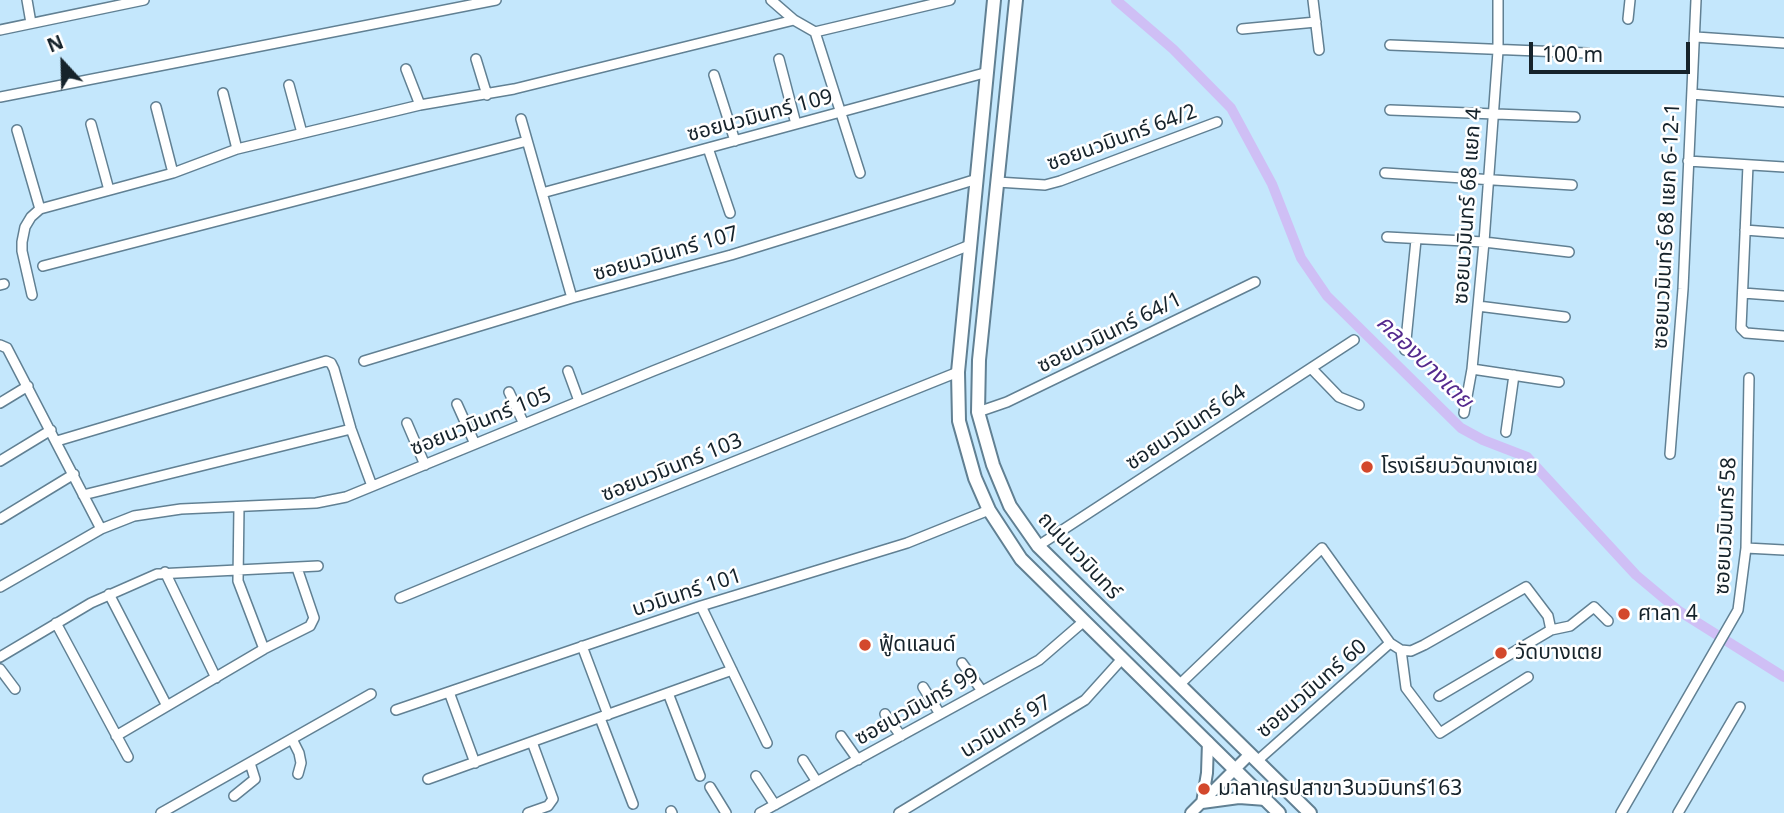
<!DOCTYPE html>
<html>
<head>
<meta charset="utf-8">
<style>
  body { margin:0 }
  #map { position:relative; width:1784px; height:813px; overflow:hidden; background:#c4e7fc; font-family:"Noto Sans",sans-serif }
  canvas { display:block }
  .north { position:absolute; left:28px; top:28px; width:70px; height:70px; -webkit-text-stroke:5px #fff; paint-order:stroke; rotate:338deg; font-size:19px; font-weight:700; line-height:28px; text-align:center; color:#16232b }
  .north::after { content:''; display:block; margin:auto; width:24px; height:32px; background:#16232b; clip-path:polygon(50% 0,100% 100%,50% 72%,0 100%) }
  .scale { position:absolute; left:1529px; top:42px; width:161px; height:32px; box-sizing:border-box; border:4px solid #16232b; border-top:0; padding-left:9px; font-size:21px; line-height:24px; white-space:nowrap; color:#16232b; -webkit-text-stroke:5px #fff; paint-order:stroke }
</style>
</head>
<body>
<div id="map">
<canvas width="1784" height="813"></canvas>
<div class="north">N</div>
<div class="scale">100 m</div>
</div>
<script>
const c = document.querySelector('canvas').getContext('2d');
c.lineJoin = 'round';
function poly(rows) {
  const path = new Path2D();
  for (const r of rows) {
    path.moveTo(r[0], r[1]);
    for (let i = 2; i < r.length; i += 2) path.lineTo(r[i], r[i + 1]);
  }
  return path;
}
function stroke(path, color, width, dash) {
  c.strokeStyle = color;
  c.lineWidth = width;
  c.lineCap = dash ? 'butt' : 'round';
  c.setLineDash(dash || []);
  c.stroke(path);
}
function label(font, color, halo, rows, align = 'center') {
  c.font = font + ' "Noto Sans","Noto Sans Thai",sans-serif';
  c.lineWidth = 5;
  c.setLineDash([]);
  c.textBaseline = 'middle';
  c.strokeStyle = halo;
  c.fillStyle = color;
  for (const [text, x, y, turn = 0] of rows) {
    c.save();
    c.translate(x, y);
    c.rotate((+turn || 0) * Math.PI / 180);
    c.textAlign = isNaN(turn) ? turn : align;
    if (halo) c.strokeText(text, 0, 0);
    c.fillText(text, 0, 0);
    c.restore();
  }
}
stroke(poly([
  [1116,0,1173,49,1231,108,1272,184,1301,258,1327,296,1461,428,1483,440,1527,457,1636,575,1679,611,1784,677]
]), '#cfbff5', 10);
const minor = poly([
  [27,0,31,23],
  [771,0,794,20,815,32,950,0],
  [1313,0,1319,50],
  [1628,19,1630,0],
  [1242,29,1316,22],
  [0,30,144,0],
  [815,32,860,173],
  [1696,37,1784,43],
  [1390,45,1587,53],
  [476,59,487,95],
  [779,59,796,124],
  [406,69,420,105],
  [714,75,735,141],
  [289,85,302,133],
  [223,93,237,149],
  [1692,94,1784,102],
  [0,97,496,0],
  [156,107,173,173],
  [1390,110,1575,117],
  [521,119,572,298],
  [91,124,109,190],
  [17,130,40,209],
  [708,148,730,213],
  [1688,161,1784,167],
  [1748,165,1741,328,1746,333,1784,336],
  [1385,173,1572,185],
  [997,182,1045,185,1060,181,1217,122],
  [542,193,988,72],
  [1745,230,1784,233],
  [1387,237,1484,242,1569,252],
  [43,266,527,141],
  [0,285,4,284],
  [1743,293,1784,296],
  [32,295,22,251,22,242,25,227,31,217,40,209,173,173,237,149,420,105,514,89,794,20],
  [1478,306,1565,317],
  [0,345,7,348,101,529],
  [1405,350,1416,240],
  [364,361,572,298,731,255,977,179],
  [1311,368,1339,397,1359,405],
  [1472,369,1559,382],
  [568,371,579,401],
  [509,392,524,424],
  [0,403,28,386],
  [457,404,475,444],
  [978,412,1007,402,1255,282],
  [1464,413,1472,369,1484,242,1498,51,1498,0],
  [407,423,425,465],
  [1506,432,1514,375],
  [57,441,326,361,331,363,334,369,351,429,372,486],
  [1670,454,1683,289,1696,0],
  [0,461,51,430],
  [83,495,351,429],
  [239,507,238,581,264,649],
  [0,519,74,474],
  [1038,546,1354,340],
  [1746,548,1784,550],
  [165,572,216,678],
  [0,587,101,529,134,516,181,509,316,503,346,497,653,371,970,245],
  [109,594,167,706],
  [400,598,586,521,958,372],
  [701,606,767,743],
  [56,623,128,757],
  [1551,630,1570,626,1594,607,1608,621],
  [582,646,608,715],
  [1401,650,1406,688,1440,733,1528,677],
  [0,657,91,603,157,574,318,566],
  [962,663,982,691],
  [0,669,15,689],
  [1179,685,1322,548,1390,643,1401,650,1411,651,1424,645,1526,587,1548,616,1551,630,1439,696],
  [923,687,940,714],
  [449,692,475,763],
  [668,693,700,776],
  [396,710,701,606,907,543,989,510],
  [885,714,901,736],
  [600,718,633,804],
  [116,736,264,649,310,626,314,618,297,568],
  [841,736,858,760],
  [292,739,299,753,301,763,298,774],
  [803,760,817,782],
  [1257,761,1390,643],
  [756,776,775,805],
  [428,779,732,670],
  [710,787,726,813],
  [234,796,255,779,250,763],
  [671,811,672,813],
  [161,813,371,694],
  [528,813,548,806,553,799,532,742],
  [760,813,1039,660,1083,622],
  [899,813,1085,700,1121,660],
  [1621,813,1738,610,1746,548,1749,378],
  [1678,813,1740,707]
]);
const tertiary = poly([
  [1202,803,1239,798,1266,800],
  [1202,803,1207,773,1208,742],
  [1191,813,1250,754]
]);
const secondary = poly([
  [994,0,958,372,959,421,975,478,989,510,1021,559,1279,813],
  [1016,0,979,360,978,412,993,465,1010,506,1038,546,1310,813]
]);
stroke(minor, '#618093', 12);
stroke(tertiary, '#618093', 14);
stroke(secondary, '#618093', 16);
stroke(minor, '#fff', 9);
stroke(tertiary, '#fff', 10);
stroke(secondary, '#fff', 12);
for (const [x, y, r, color] of [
  [1367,467,7,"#d3482c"],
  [1624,614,7,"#d3482c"],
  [865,645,7,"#d3482c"],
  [1501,653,7,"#d3482c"],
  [1204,789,7,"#d3482c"]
]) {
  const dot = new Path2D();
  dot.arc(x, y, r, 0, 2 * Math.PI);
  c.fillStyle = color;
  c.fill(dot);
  stroke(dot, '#fff', 2.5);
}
label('21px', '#16232b', '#fff', [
  ["ซอยนวมินทร์ 109",760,116,-15],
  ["ซอยนวมินทร์ 64/2",1122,138,-20],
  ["ซอยนวมินทร์ 68 แยก 4",1468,206,-86],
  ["ซอยนวมินทร์ 68 แยก 6-12-1",1667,226,-87],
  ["ซอยนวมินทร์ 107",666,254,-16],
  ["ซอยนวมินทร์ 64/1",1110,333,-26],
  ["ซอยนวมินทร์ 105",481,422,-22],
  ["ซอยนวมินทร์ 64",1186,428,-33],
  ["ซอยนวมินทร์ 103",672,468,-22],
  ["ซอยนวมินทร์ 58",1726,526,-87],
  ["ถนนนวมินทร์",1079,556,47],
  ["นวมินทร์ 101",687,593,-18],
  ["ซอยนวมินทร์ 60",1312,689,-41],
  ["ซอยนวมินทร์ 99",917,707,-29],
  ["นวมินทร์ 97",1006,727,-31]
]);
label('21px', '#16232b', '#fff', [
  ["โรงเรียนวัดบางเตย",1381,467],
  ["ศาลา 4",1638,614],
  ["ฟู้ดแลนด์",879,645],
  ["วัดบางเตย",1515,653],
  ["มาลาเครปสาขา3นวมินทร์163",1218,789]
], 'left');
label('italic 23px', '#542a8e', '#fff', [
  ["คลองบางเตย",1424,362,44]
]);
</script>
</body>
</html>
